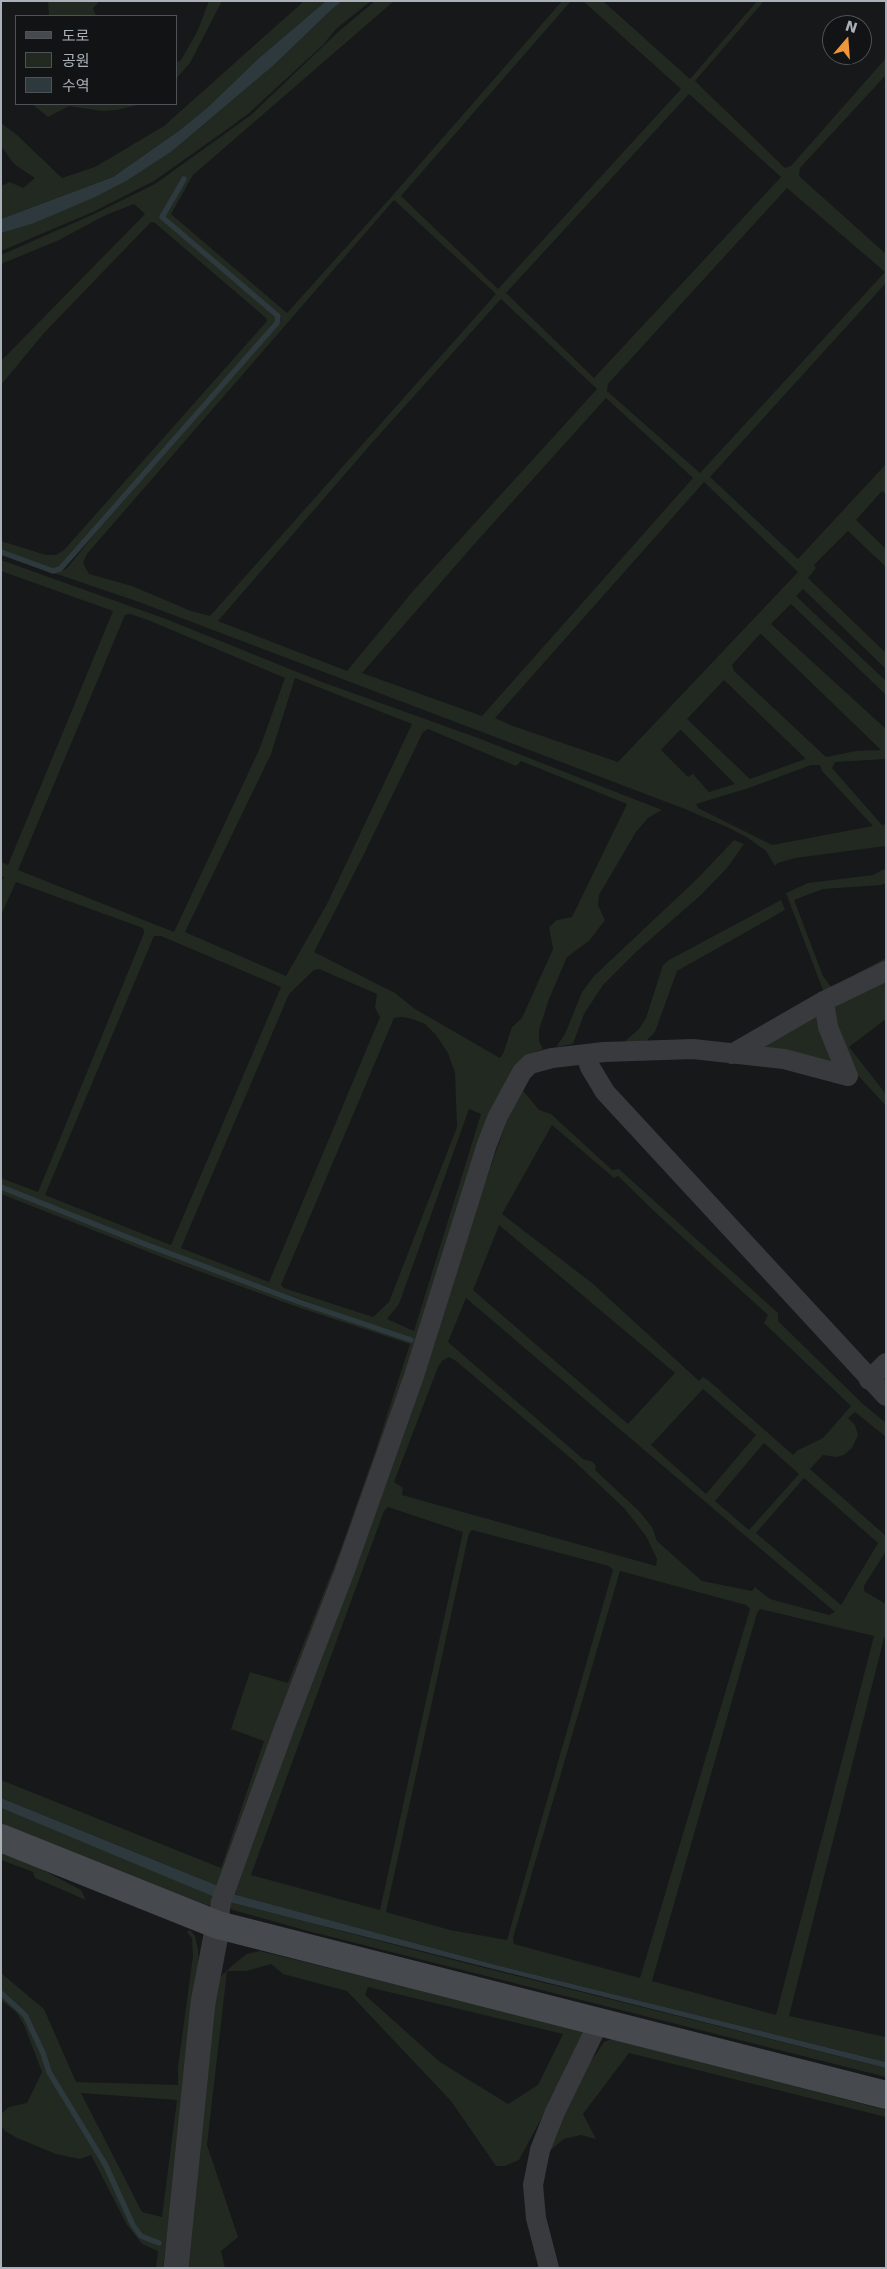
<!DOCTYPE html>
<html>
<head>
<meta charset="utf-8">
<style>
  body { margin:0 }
  #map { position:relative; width:887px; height:2269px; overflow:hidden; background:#171819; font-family:"DejaVu Sans","Noto Sans KR",sans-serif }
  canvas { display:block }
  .frame { position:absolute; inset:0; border:2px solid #aab1b9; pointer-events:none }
  .legend { position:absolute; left:15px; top:15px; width:162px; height:90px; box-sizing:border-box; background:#121314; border:1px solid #4f5256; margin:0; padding:6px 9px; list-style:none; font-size:15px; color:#aab1b9 }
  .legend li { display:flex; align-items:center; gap:10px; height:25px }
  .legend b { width:25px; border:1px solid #4f5256 }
  .north { position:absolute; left:822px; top:15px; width:50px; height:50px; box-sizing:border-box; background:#121314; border:1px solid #4f5256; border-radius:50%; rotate:18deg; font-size:14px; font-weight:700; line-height:20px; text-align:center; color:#aab1b9 }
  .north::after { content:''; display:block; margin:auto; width:18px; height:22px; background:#ef953a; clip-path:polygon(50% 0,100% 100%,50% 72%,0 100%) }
</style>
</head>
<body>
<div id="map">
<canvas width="887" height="2269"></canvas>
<div class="frame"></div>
<ul class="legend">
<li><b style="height:6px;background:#46494e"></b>도로</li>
<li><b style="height:14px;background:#212921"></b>공원</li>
<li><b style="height:14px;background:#2d393d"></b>수역</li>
</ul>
<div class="north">N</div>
</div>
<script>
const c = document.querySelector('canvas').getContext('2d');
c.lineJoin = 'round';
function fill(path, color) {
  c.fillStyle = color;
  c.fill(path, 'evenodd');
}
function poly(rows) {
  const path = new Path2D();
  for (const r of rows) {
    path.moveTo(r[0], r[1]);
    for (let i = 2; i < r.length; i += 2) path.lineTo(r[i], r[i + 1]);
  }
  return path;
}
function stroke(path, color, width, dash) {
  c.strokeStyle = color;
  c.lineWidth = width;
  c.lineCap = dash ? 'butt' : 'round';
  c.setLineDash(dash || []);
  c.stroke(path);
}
fill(poly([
  [48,1,100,1,93,8,96,16,49,16],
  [209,1,222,1,190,63,176,79,176,63,181,60,197,32],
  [304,1,326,1,259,58,207,108,180,130,113,177,1,219,1,186,10,182,23,188,35,178,14,164,1,146,1,123,17,135,62,178,95,167,164,126],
  [342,1,371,1,336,29,323,45,249,113,229,128,154,181,93,212,1,251,1,233,32,224,128,180,171,152,274,65,330,11],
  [375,1,394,1,193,175,171,214,287,313,393,195,562,1,571,1,401,196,498,289,681,89,583,1,603,1,690,79,757,1,764,1,695,81,785,168,791,166,886,58,886,75,800,168,799,176,886,254,886,283,710,477,798,559,886,464,886,494,882,491,856,520,886,549,886,567,848,531,814,565,816,568,808,578,886,653,886,669,803,589,796,596,886,681,886,695,791,604,771,624,886,729,886,759,835,762,832,768,882,825,886,824,886,846,795,858,778,863,775,866,766,851,748,838,729,828,685,809,139,602,1,555,1,553,52,572,58,573,67,568,98,530,280,322,281,317,164,216,186,179,183,178,160,216,277,317,275,322,97,525,66,563,59,568,52,569,1,550,1,541,46,555,56,555,64,550,267,321,266,318,155,223,151,222,44,333,1,385,1,361,145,214,134,204,106,215,57,241,1,264,1,255,94,214,155,184,251,115,338,32],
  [689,94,781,177,594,378,506,293],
  [787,188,885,272,700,473,607,391,608,384],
  [394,200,496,294,210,616,191,611,132,586,89,574,83,563,87,554],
  [501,299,597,389,413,591,347,671,218,621,371,444],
  [606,398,693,478,482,716,362,673,478,540],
  [704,482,798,572,618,762,513,726,495,718],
  [760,634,761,634,881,750,856,751,826,757,734,671,732,665],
  [724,680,805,758,805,759,750,779,687,719],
  [680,730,681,730,735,784,709,792,693,774,688,777,661,750],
  [811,765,820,765,822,771,873,826,772,845,698,808,696,804,749,788],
  [32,104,142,104,117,110,101,111,69,106,48,117],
  [1,560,166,619,322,682,478,738,662,810,648,818,636,832,599,895,598,905,605,920,589,941,567,957,549,999,539,1030,539,1041,543,1049,529,1055,417,1342,221,1887,1,1798,1,1780,221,1868,264,1741,231,1729,250,1672,288,1683,340,1551,375,1452,410,1344,300,1308,174,1262,1,1194,1,1188,142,1244,302,1304,413,1340,143,1242,1,1185,1,1178,38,1192,144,933,143,928,16,882,1,915,1,882,4,877,1,876,1,862,8,865,113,611,1,571],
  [130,614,148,620,285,678,259,750,174,932,18,870,125,615],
  [295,678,412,724,327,904,286,976,185,932,271,754],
  [428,729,516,766,521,761,627,804,572,917,557,920,549,927,553,949,522,1018,512,1027,503,1054,500,1058,415,1009,395,993,314,952,364,854,423,732],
  [154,936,161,936,281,987,171,1245,45,1195],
  [319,969,377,994,375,1008,380,1017,269,1282,181,1248,289,994,314,970],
  [402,1017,413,1019,425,1024,436,1035,448,1053,455,1073,457,1127,389,1302,373,1317,284,1288,281,1285,394,1018],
  [469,1109,481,1114,414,1331,387,1319,399,1304],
  [734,840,744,844,727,868,701,895,637,951,603,985,584,1014,573,1044,556,1047,565,1034,582,992,594,976,697,879],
  [886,868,886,883,881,885,823,889,794,900,823,976,831,987,886,958,886,964,824,993,786,893,808,883,873,875],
  [781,900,785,910,677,971,655,1032,646,1041,624,1042,639,1029,646,1018,663,965,669,960],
  [886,974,886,1019,849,1047,886,1094,886,1106,854,1071,831,1006],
  [818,1015,841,1068,747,1049],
  [521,1088,539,1110,551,1114,612,1170,619,1169,778,1313,778,1321,863,1404,886,1423,886,1437,855,1412,848,1418,855,1425,858,1435,852,1448,844,1455,836,1457,823,1455,810,1469,886,1536,886,1551,864,1586,864,1591,886,1604,886,1638,884,1638,789,2016,886,2037,886,2062,496,1965,233,1894,261,1822,514,1100],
  [552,1125,614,1178,618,1176,657,1214,768,1315,764,1323,851,1406,823,1438,798,1450,793,1455,708,1380,703,1377,699,1381,592,1283,502,1214],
  [499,1225,675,1373,628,1424,473,1290],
  [466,1298,623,1432,835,1612,829,1615,770,1599,755,1587,752,1591,702,1581,657,1541,652,1527,640,1512,595,1470,596,1466,593,1462,583,1459,448,1342],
  [449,1357,456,1361,574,1461,624,1508,646,1536,657,1559,656,1566,402,1495,403,1488,394,1482,438,1367,442,1361],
  [703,1389,756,1435,706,1494,651,1445],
  [764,1443,799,1474,749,1530,715,1501],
  [804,1478,878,1543,841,1605,756,1533],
  [388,1507,463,1532,380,1910,251,1875,384,1511],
  [472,1530,609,1566,613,1570,507,1940,450,1930,386,1912,469,1533],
  [620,1571,746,1605,750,1609,640,1978,514,1944,513,1938],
  [760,1609,874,1636,776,2015,652,1981,757,1613],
  [1,1808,164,1875,217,1898,210,1906,198,1902,1,1824],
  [1,1852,28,1862,81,1890,86,1900,35,1878,33,1872,1,1860],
  [229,1902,461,1962,886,2068,886,2077,308,1931,233,1910,228,1907],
  [190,1930,195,1936,198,1950,199,1968,163,2268,156,2268,158,2251,142,2244,127,2225,91,2155,80,2159,56,2154,17,2138,5,2131,1,2126,1,2114,9,2107,27,2103,42,2072,24,2025,17,2013,1,2000,1,1995,24,2016,42,2054,47,2072,103,2164,132,2225,140,2237,161,2244,142,2235,135,2224,106,2163,50,2071,26,2014,1,1991,1,1973,44,2009,76,2082,178,2085,178,2067,193,1956,192,1938,187,1932],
  [81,2093,177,2100,162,2217,142,2212],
  [260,1951,588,2032,519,2160,505,2166,496,2166,451,2101,347,1991,283,1974,271,1964,246,1971,227,1971,207,2145,238,2237,221,2251,225,2268,182,2268,217,1980,235,1963,247,1954],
  [368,1987,563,2034,538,2085,508,2104,440,2062,365,1995],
  [612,2039,886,2110,886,2117,629,2053,583,2114,596,2139,581,2135,564,2139,542,2157,578,2080,604,2042]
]), '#212921');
fill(poly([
  [326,1,342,1,330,11,274,65,171,152,128,180,95,197,32,224,1,233,1,219,113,177,180,130,207,108,259,58],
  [1,1798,221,1887,217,1898,1,1808],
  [233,1894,496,1965,886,2062,886,2068,307,1922,229,1902]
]), '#2d393d');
stroke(poly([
  [1,552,53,571,60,569,277,323,278,316,162,217,184,179],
  [1,1187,142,1243,302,1303,411,1340],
  [1,1993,25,2015,43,2053,49,2072,105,2164,133,2225,141,2236,159,2243]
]), '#2d393d', 5.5);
stroke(poly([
  [732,1054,824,1001,886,971],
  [586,1055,590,1067,605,1092,886,1396],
  [869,1380,886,1363],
  [218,1925,221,1902,285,1726,344,1573,414,1376,487,1144,498,1116,522,1072,530,1064,552,1058,604,1052,693,1049,784,1059,848,1076,828,1027,824,1001],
  [549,2268,536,2218,533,2185,540,2150,555,2112,599,2022]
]), '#383a3e', 20);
stroke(poly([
  [176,2268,203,2003,218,1925]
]), '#383a3e', 25);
stroke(poly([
  [1,1838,218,1925,886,2095]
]), '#46494e', 28);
</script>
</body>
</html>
